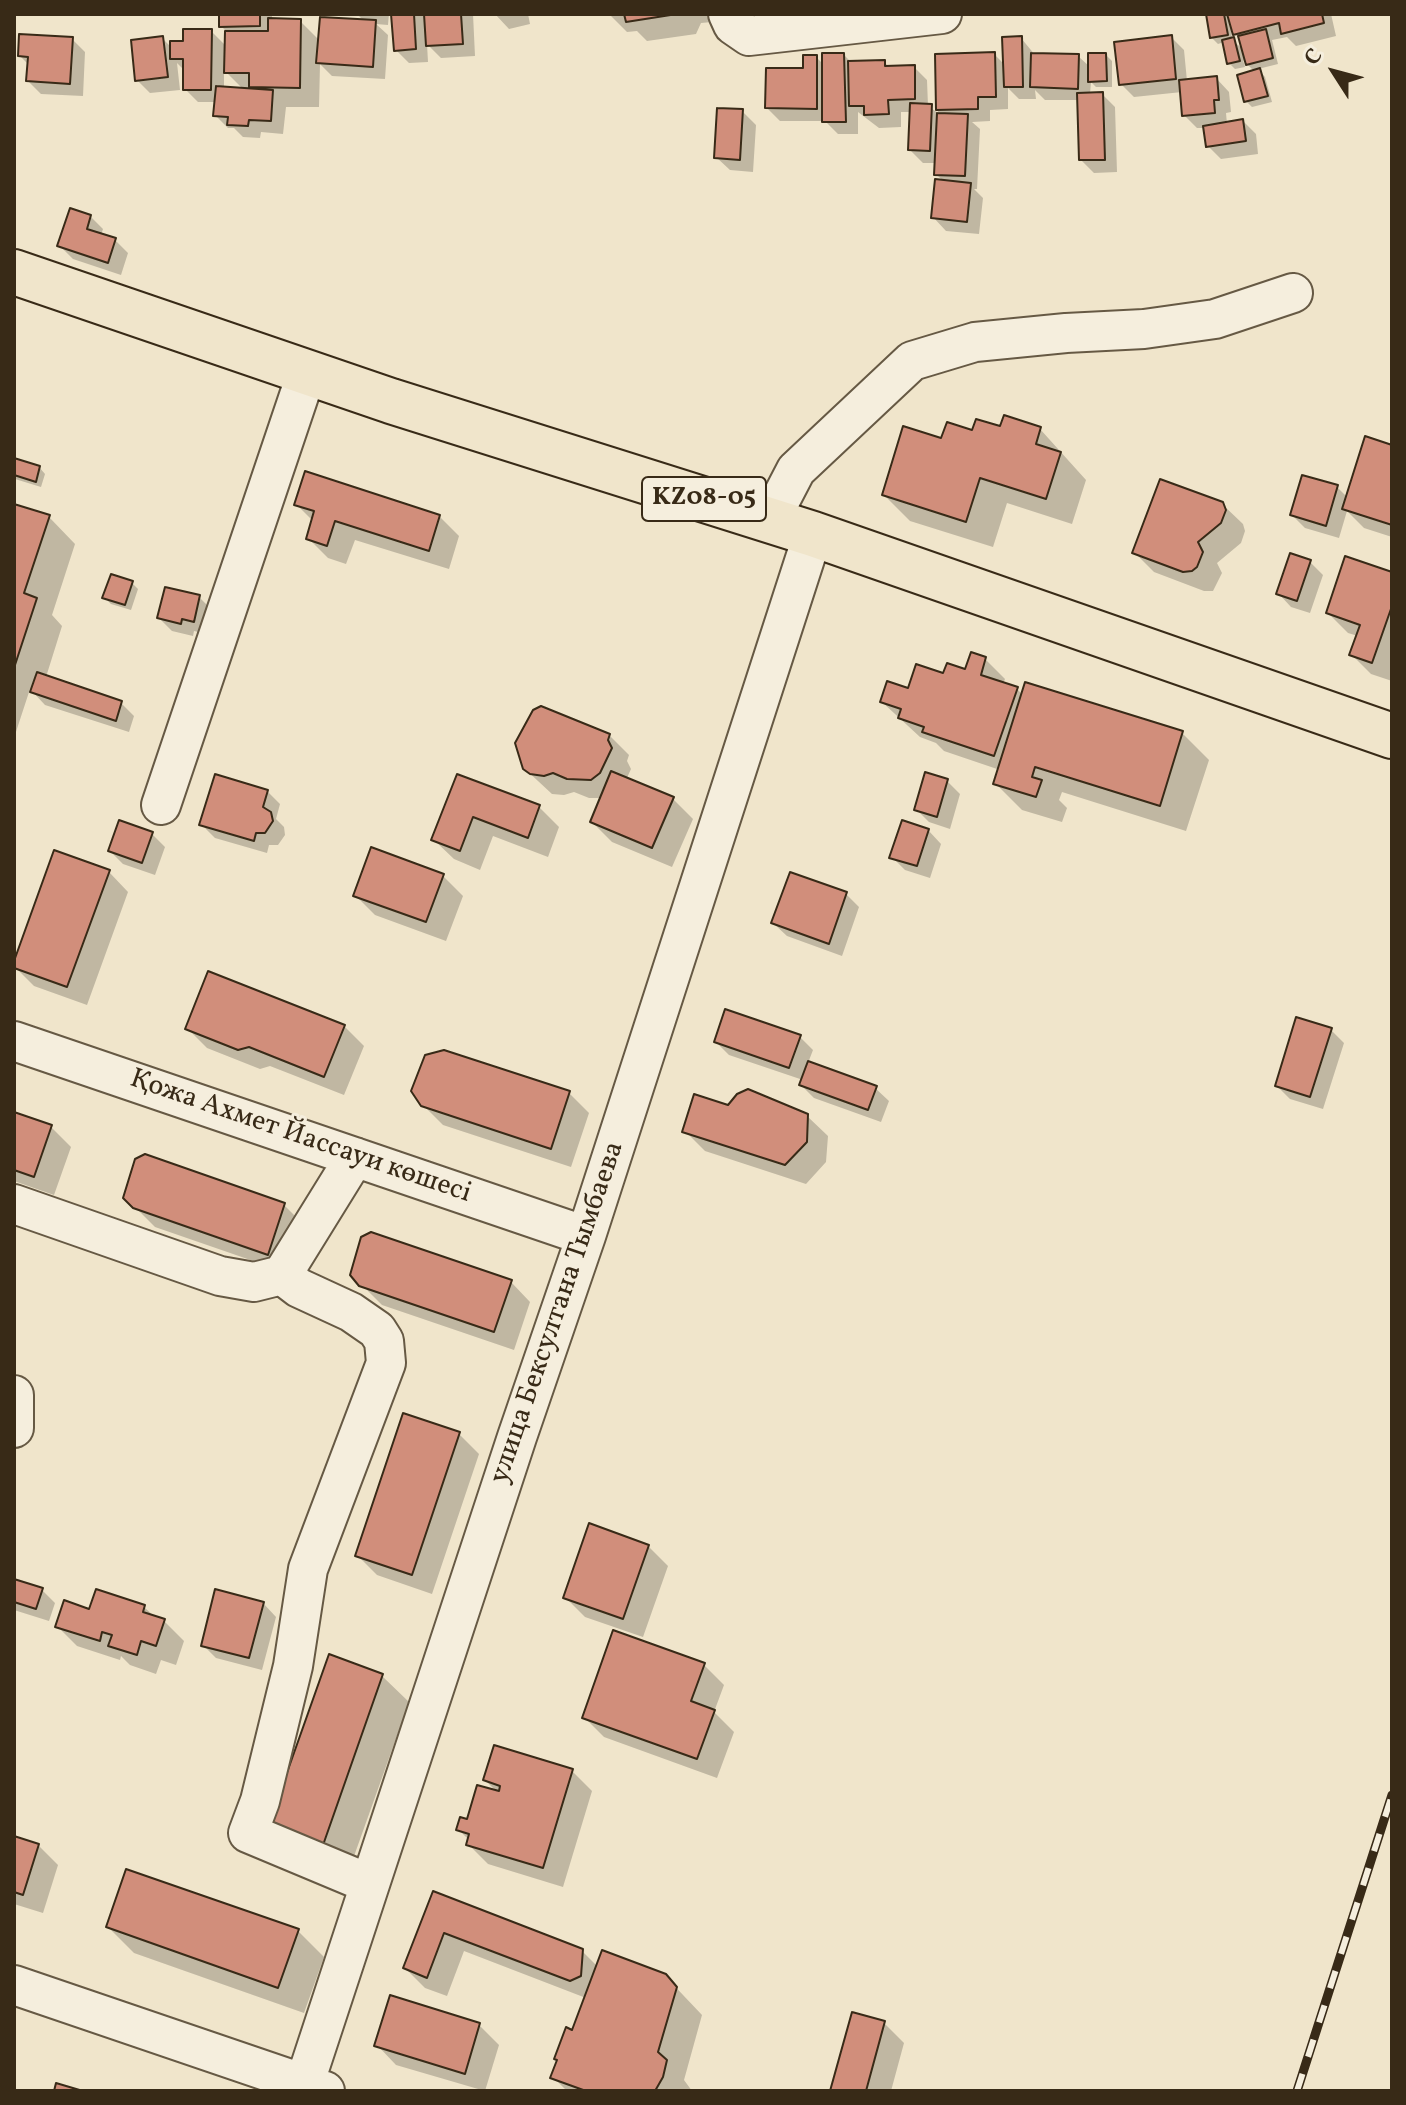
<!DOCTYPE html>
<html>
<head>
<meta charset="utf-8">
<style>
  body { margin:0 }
  #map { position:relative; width:1406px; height:2105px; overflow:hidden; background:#f0e5cb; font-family:Vollkorn,serif }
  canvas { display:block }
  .frame { position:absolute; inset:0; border:16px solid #382a17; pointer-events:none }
  .north { position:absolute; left:1294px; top:32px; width:80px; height:80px; -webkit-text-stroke:6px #f5eedd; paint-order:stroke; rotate:306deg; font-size:22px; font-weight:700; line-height:32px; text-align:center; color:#382a17 }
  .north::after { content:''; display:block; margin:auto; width:28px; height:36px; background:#382a17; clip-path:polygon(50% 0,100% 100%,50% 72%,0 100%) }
</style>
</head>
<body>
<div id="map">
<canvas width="1406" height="2105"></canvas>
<div class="frame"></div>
<div class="north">С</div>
</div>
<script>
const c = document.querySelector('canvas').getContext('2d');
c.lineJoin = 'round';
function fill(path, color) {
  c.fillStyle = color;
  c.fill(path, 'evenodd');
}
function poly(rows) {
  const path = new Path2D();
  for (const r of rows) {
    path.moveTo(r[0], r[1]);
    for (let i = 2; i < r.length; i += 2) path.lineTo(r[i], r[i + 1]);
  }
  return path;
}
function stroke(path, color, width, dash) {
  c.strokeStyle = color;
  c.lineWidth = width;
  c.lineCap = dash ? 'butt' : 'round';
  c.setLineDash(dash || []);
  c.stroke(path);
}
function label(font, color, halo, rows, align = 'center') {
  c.font = font + ' Vollkorn,serif';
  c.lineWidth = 6;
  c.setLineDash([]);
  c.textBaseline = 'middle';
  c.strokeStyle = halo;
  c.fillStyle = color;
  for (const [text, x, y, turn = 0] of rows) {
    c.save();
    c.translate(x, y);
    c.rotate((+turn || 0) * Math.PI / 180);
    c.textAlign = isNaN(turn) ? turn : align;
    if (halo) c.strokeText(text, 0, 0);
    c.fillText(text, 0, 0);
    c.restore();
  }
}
fill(poly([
  [221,14,272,14,272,20,300,21,320,41,365,22,357,14,389,14,388,25,376,24,388,35,385,79,332,76,320,64,319,107,286,107,283,134,261,132,260,138,243,137,234,128,228,128,215,115,216,102,198,102,185,89,185,71,177,63,180,90,150,93,137,80,162,38,172,48,211,31,227,47,227,32,221,26],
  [224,70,244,90,224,88],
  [393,14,473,14,475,56,441,58,427,44,428,62,409,63,396,50],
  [495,14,528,14,530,24,509,29],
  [609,14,733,14,734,20,701,23,696,34,647,41,637,31,627,32],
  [1208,14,1226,14,1230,19,1229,14,1331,14,1336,36,1296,46,1287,37,1272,40,1278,64,1258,69,1265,77,1272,102,1252,107,1246,101,1255,72,1243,60,1245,67,1235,69,1229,63,1224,42,1218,44,1212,38],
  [1231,30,1242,41,1244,50,1232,40],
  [1171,37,1184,50,1187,81,1216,78,1229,92,1231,112,1226,113,1227,124,1243,121,1256,134,1258,154,1221,159,1208,146,1206,128,1197,128,1184,115,1182,92,1134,97,1121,84],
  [1021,38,1035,55,1078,56,1090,67,1106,55,1112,61,1112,87,1096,87,1091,82,1090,94,1102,94,1115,107,1117,172,1094,173,1081,160,1079,100,1045,100,1035,90,1036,99,1019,99,1008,88,1008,109,990,110,990,121,972,122,980,129,977,189,974,189,983,198,979,234,946,231,933,217,944,182,936,174,936,163,923,163,910,150,912,112,901,112,901,127,879,128,858,112,858,134,838,134,825,121,780,121,767,108,816,57,824,65,844,55,852,63,884,62,890,68,914,67,927,80,928,106,938,113,937,56,994,54,1005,65],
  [72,39,85,52,83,96,41,94,28,81,29,65,20,56],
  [742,111,756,125,753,172,730,170,716,157],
  [90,216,103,229,101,235,115,240,128,253,121,275,73,259,60,246],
  [1001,429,1040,429,1086,480,1072,524,1007,503,993,547,910,521,884,495,942,441],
  [1392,447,1392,537,1364,528,1347,511,1339,538,1305,528,1292,515,1337,487,1348,498],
  [14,460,39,467,45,474,41,487,15,479],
  [296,504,439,516,459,536,449,569,355,540,346,564,328,558,308,538,313,521],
  [1222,504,1243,524,1245,531,1241,543,1217,563,1222,573,1213,591,1204,591,1154,572,1134,552],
  [14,506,49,517,75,544,52,615,62,626,46,677,121,703,134,716,129,732,45,705,30,689,14,738],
  [1310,562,1323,575,1310,613,1291,607,1278,593],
  [1392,574,1392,681,1371,674,1351,654,1358,636,1348,633,1328,613],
  [132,583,138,589,131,610,111,604,105,598],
  [199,597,212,610,207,634,194,631,193,636,172,631,159,618],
  [985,659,1005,679,1003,684,1017,689,1023,695,1182,733,1209,760,1186,831,1062,792,1059,800,1067,808,1062,822,1022,810,995,783,1000,770,944,751,936,743,920,737,882,702,945,676,966,672],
  [609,735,629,755,627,761,631,769,626,780,673,799,693,819,672,867,612,842,592,822,602,798,589,798,574,792,564,795,552,794,524,768],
  [458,776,539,807,559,827,548,857,493,836,480,870,454,859,434,840],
  [947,781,960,794,950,829,929,822,916,809],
  [267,791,280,804,276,819,284,827,285,835,278,845,269,845,267,853,215,838,201,824],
  [120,822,152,834,165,847,155,875,123,864,110,851],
  [928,830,941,844,930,878,905,870,892,857],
  [109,872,128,892,87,1005,34,986,14,966],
  [443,876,463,896,446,941,375,915,355,895],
  [846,894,859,907,842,956,787,936,773,923],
  [344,1026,364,1046,344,1095,270,1066,260,1069,207,1048,187,1028],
  [1331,1030,1344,1043,1323,1109,1290,1099,1277,1086],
  [800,1037,813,1050,808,1063,875,1088,889,1101,881,1122,814,1098,801,1085,803,1080,729,1055,716,1042],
  [569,1093,589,1113,571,1167,443,1125,423,1105],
  [728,1107,807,1116,828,1136,826,1162,806,1184,705,1151,685,1131],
  [14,1114,51,1127,71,1147,54,1195,14,1181],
  [125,1197,284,1205,304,1225,288,1273,155,1227],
  [352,1275,511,1282,530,1302,514,1350,382,1305],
  [459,1434,479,1454,432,1594,377,1575,357,1555],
  [648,1546,668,1566,643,1637,585,1617,565,1597],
  [14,1581,42,1590,55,1603,49,1621,14,1610],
  [263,1603,276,1617,262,1670,216,1658,203,1645],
  [144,1607,156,1618,164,1621,184,1641,176,1665,161,1660,156,1674,130,1665,121,1656,120,1660,77,1646,57,1626,90,1611],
  [704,1665,724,1685,714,1712,734,1732,717,1778,604,1737,584,1717],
  [382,1676,409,1702,348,1873,269,1828],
  [572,1771,592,1791,563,1887,488,1864,468,1844,469,1840,458,1829,498,1793,485,1780],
  [14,1838,38,1845,58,1865,43,1913,14,1904],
  [434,1894,582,1951,598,1967,665,1976,702,2015,684,2080,692,2091,567,2091,553,2077,586,1998,464,1951,447,1996,425,1988,405,1968],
  [108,1927,298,1931,324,1957,304,2013,134,1953],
  [884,2023,904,2043,891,2091,832,2091],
  [479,2025,499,2045,485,2091,396,2065,377,2045]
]), '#0003');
const building = poly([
  [219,14,260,14,260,26,219,27,219,14],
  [391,14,414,14,416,49,394,51,391,14],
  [424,14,461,14,463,44,426,46,424,14],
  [624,14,677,14,626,22,624,14],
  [1206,14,1224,14,1228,35,1210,38,1206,14],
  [1227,14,1322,14,1324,23,1281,34,1279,23,1233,35,1227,14],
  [320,17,376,20,373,67,316,63,320,17],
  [268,18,301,19,300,88,249,87,249,73,224,73,225,31,268,31,268,18],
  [183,29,212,29,211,90,183,90,183,59,170,59,170,41,183,41,183,29],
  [1266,29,1273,58,1246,65,1238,36,1266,29],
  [19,34,73,37,70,84,26,81,28,57,18,56,19,34],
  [1172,35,1176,79,1119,85,1114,42,1172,35],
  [163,36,168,77,135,81,131,40,163,36],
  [1022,36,1023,87,1004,87,1002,37,1022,36],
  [1234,37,1240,61,1227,64,1222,40,1234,37],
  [995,52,996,97,978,97,978,109,936,110,935,54,995,52],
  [822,53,844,53,846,122,822,122,822,53],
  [1031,53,1079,54,1078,89,1030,87,1031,53],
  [1088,53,1106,53,1107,81,1088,82,1088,53],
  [803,55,817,55,817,109,765,108,766,68,803,68,803,55],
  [885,60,885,66,915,65,915,99,888,100,889,114,864,115,864,106,849,106,848,61,885,60],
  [1260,68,1268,96,1244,102,1237,75,1260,68],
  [1217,76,1219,100,1214,100,1215,113,1182,116,1179,80,1217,76],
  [216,86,273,90,271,121,249,120,248,126,227,125,228,117,213,116,216,86],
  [1103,92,1105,160,1079,160,1077,93,1103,92],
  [910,103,932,104,930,151,908,150,910,103],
  [717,108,743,109,740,160,714,158,717,108],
  [937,113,968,114,965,176,934,175,937,113],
  [1243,119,1246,141,1206,147,1203,126,1243,119],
  [935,179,971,183,967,222,931,218,935,179],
  [70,208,91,215,87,229,116,238,108,263,57,246,70,208],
  [1004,415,1041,427,1036,444,1061,452,1046,499,980,478,966,522,882,495,903,426,941,438,947,422,972,430,976,419,1000,426,1004,415],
  [1365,436,1392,445,1392,525,1342,509,1365,436],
  [14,458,40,466,36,482,14,475,14,458],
  [305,471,440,515,429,551,335,521,327,546,306,539,314,511,294,505,305,471],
  [1302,475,1338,485,1326,526,1290,515,1302,475],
  [1160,479,1223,502,1226,510,1221,523,1198,542,1203,552,1197,567,1192,571,1183,572,1132,553,1160,479],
  [14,504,50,515,24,593,37,598,14,668,14,504],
  [1290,553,1311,560,1297,601,1276,594,1290,553],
  [1345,556,1392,572,1392,606,1372,663,1349,655,1360,625,1326,613,1345,556],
  [111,574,133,581,125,605,102,598,111,574],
  [165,587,200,595,194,622,182,619,181,624,157,618,165,587],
  [971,652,986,657,981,675,1018,687,994,756,922,732,924,727,898,718,901,709,880,702,887,681,908,688,916,664,943,673,947,663,965,669,971,652],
  [37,672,122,701,116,721,30,692,37,672],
  [1025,682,1183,731,1160,806,1035,767,1032,777,1042,780,1036,797,993,784,1025,682],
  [541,706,610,734,608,740,612,748,600,773,591,780,567,779,553,773,544,776,530,774,523,769,515,743,533,710,541,706],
  [611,771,674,797,652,848,590,822,611,771],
  [925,772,948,779,937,817,914,810,925,772],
  [215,774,268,790,263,807,271,812,273,821,265,833,256,833,254,841,199,825,215,774],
  [457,774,540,805,528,838,473,817,460,851,431,840,457,774],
  [119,820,153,832,142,863,108,851,119,820],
  [902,820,929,829,917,866,889,858,902,820],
  [371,847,444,874,426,922,353,896,371,847],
  [54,850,110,870,67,987,14,968,14,961,54,850],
  [790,872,847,892,829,944,771,923,790,872],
  [208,971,345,1025,324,1077,249,1047,238,1050,185,1029,208,971],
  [725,1009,801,1035,789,1068,714,1042,725,1009],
  [1296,1017,1332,1028,1310,1097,1275,1086,1296,1017],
  [444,1050,570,1091,551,1149,421,1106,411,1091,425,1055,444,1050],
  [808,1061,877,1086,868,1110,799,1085,808,1061],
  [748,1089,808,1114,807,1142,785,1165,682,1132,694,1094,728,1105,737,1094,748,1089],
  [14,1112,52,1125,34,1177,14,1170,14,1112],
  [145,1154,285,1203,268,1255,133,1208,123,1198,135,1159,145,1154],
  [371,1232,512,1280,494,1332,359,1286,350,1275,361,1237,371,1232],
  [403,1413,460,1432,412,1575,355,1556,403,1413],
  [589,1523,649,1545,623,1619,563,1598,589,1523],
  [14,1579,43,1588,36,1609,14,1602,14,1579],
  [96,1589,145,1605,143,1612,165,1619,156,1646,141,1641,137,1655,108,1646,112,1635,102,1632,100,1641,55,1627,64,1600,89,1609,96,1589],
  [215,1589,264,1602,249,1658,201,1646,215,1589],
  [613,1630,705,1663,691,1701,715,1710,697,1759,582,1718,613,1630],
  [329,1654,383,1674,322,1848,267,1829,329,1654],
  [494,1745,573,1769,543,1868,466,1845,469,1834,456,1830,460,1817,467,1819,477,1785,499,1791,500,1786,483,1780,494,1745],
  [14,1836,39,1844,23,1895,14,1892,14,1836],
  [126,1869,299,1929,278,1988,106,1927,126,1869],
  [433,1891,583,1949,581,1976,570,1981,444,1933,427,1978,403,1968,433,1891],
  [602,1950,666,1974,677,1987,658,2052,667,2060,663,2077,655,2091,586,2091,550,2078,557,2060,554,2059,566,2027,572,2030,602,1950],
  [390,1995,480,2023,465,2074,374,2046,390,1995],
  [852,2012,885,2021,866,2091,830,2091,852,2012],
  [56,2083,83,2091,54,2091,56,2083]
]);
fill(building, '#d18e7b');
stroke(building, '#382a17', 2);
const minor = poly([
  [728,14,733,25,749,36,942,14],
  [770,520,796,470,912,361,975,342,1066,333,1144,329,1215,319,1293,293],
  [161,805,307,372],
  [14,1041,586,1236],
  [355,1157,282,1275,299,1288,351,1312,377,1330,384,1341,386,1363,308,1569,293,1666,260,1801,248,1833,370,1884],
  [14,1204,220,1276,254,1282,282,1275],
  [14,1395,14,1428],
  [14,1985,325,2091],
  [302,2091,517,1437,586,1236,813,534]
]);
const major = poly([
  [14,272,391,401,813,534,1392,736]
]);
stroke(minor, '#665944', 42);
stroke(major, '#382a17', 48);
stroke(minor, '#f5eedd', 38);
stroke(major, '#f0e5cb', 44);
const rail = poly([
  [1297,2091,1392,1795]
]);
stroke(rail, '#382a17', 9);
stroke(rail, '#f5eedd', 6, [18]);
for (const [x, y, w] of [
  [704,499,124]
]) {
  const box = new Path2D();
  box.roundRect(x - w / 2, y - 22, w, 44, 6);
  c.fillStyle = '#f5eedd';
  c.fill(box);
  stroke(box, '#382a17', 2);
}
label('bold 26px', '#382a17', null, [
  ["KZ08-05",704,499]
]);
label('28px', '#382a17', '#f5eedd', [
  ["Қожа Ахмет Йассауи көшесі",300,1138,19],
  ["улица Бексултана Тымбаева",559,1313,-71]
]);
</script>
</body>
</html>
